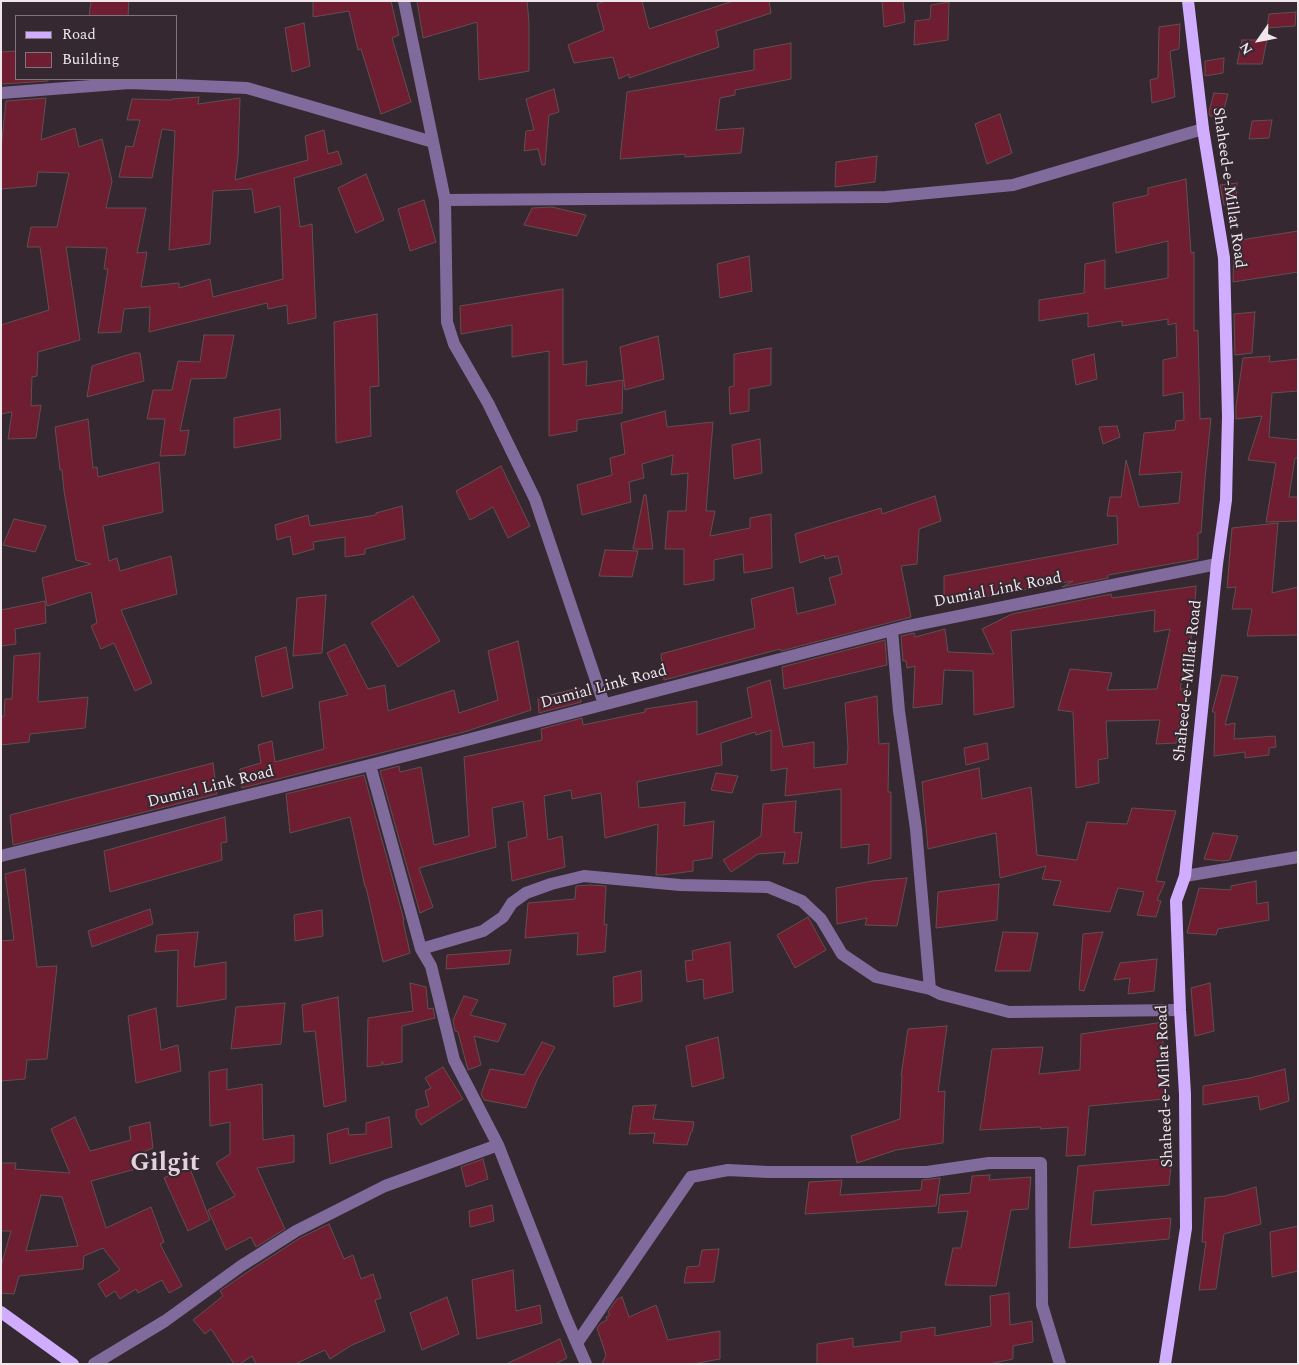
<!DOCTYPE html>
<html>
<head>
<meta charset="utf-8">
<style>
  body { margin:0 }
  #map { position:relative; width:1299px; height:1365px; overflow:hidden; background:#352831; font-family:Spectral,serif }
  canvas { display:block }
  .frame { position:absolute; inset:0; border:2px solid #efe6ec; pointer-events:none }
  .legend { position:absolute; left:15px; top:15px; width:162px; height:65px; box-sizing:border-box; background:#352831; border:1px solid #7f747c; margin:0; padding:6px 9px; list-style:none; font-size:15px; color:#efe6ec }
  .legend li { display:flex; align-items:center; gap:10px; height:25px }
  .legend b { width:25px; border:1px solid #7f747c }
  .north { position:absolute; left:1234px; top:15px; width:50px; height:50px; -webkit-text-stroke:4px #352831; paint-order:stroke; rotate:237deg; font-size:14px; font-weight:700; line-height:20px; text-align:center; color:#efe6ec }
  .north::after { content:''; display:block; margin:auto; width:18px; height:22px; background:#efe6ec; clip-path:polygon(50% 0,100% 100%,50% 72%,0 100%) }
</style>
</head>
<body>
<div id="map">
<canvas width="1299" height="1365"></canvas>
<div class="frame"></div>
<ul class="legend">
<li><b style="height:6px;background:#d1adff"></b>Road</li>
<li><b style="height:14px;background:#6f1e31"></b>Building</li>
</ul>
<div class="north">N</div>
</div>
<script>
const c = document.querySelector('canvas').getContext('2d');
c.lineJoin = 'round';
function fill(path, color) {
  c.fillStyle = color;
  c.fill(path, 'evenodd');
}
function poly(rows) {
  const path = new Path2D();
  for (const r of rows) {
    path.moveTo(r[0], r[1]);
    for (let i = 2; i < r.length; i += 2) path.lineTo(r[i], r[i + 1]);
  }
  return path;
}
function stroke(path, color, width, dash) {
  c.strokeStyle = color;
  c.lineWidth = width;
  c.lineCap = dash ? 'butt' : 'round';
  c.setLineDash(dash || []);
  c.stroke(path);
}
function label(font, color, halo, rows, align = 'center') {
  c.font = font + ' Spectral,serif';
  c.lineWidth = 4;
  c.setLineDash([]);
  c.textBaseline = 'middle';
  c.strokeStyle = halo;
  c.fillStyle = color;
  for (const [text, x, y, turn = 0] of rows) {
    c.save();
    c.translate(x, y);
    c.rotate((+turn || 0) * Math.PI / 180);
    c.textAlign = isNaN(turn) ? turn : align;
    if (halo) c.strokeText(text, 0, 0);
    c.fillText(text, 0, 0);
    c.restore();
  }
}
const building = poly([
  [91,1,129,1,128,16,89,16,91,1],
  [313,1,391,1,399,35,392,38,411,102,381,114,361,49,358,50,349,11,313,17,313,1],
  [417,1,527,1,529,22,529,71,479,80,477,22,423,38,417,1],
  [605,1,642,1,649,29,733,1,769,1,771,13,716,31,719,47,629,78,629,74,619,79,613,57,574,63,568,45,604,30,597,4,605,1],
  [882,1,903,1,905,22,884,27,882,1],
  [949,2,948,40,914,45,915,21,930,19,931,5,949,2],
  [1296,12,1295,26,1267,28,1269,14,1296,12],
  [304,23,310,66,292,72,285,28,304,23],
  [1180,24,1179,49,1170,51,1175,97,1152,103,1150,80,1158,78,1159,27,1180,24],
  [1242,40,1267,40,1262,64,1237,64,1242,40],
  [791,43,791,79,735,90,735,95,720,98,716,130,744,128,741,153,685,157,685,154,620,159,627,92,754,70,754,50,791,43],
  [16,51,16,79,48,79,48,81,1,84,1,52,16,51],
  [1224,58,1223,73,1205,76,1205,61,1224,58],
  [554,89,559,112,549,115,545,165,542,165,538,149,524,151,526,131,534,130,526,99,554,89],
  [1214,93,1228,94,1222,116,1210,116,1209,112,1214,93],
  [199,97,198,104,240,98,238,157,235,180,308,160,305,136,324,130,328,154,338,151,342,164,294,178,300,227,312,224,316,318,288,324,287,305,268,309,267,303,149,332,150,307,124,309,121,332,98,333,108,269,104,269,107,248,66,247,80,340,38,352,37,376,32,377,31,406,41,405,36,438,8,439,12,412,1,414,1,325,49,310,40,247,27,247,31,227,57,227,69,173,38,172,36,186,1,189,1,149,6,101,46,98,41,140,75,128,79,147,102,139,112,181,106,208,146,208,137,253,147,252,141,287,179,283,179,288,210,279,213,297,283,279,280,206,255,213,252,189,213,191,210,244,169,250,175,131,162,129,152,178,119,177,126,146,133,147,140,120,127,120,132,99,172,100,172,99,199,97],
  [1000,114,1012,153,987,164,975,124,1000,114],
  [1272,120,1269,138,1249,139,1252,121,1272,120],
  [877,156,875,182,835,187,836,162,877,156],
  [366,174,384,220,356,233,338,188,366,174],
  [1186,179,1191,253,1194,252,1194,331,1198,330,1200,419,1211,418,1205,478,1201,533,1198,533,1198,559,1108,575,1108,578,1062,587,1073,581,944,604,944,576,1118,544,1117,516,1107,516,1110,497,1121,497,1126,460,1139,507,1179,503,1182,472,1139,475,1144,433,1175,430,1176,421,1184,420,1183,392,1163,396,1163,360,1177,357,1176,323,1168,325,1168,319,1122,326,1122,321,1088,327,1088,313,1039,321,1039,300,1084,293,1085,264,1105,260,1105,289,1168,278,1168,241,1116,253,1113,203,1148,195,1148,188,1186,179],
  [1237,183,1236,204,1224,205,1220,185,1237,183],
  [424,200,436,242,410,251,398,209,424,200],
  [552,207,586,215,577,236,524,225,532,208,552,207],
  [1298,231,1298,272,1233,282,1234,241,1298,231],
  [749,256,752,291,720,298,717,264,749,256],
  [563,289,563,365,587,361,586,386,623,380,622,413,577,420,577,431,549,436,549,351,512,357,512,325,461,334,460,306,563,289],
  [1255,312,1252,353,1235,355,1234,314,1255,312],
  [377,314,379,386,370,387,371,436,336,443,334,322,377,314],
  [204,335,234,335,226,378,191,379,180,431,189,430,185,455,160,456,165,419,147,419,153,390,172,390,178,361,200,362,204,335],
  [658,336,664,379,625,390,620,347,658,336],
  [771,348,771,385,749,389,749,411,730,414,729,387,734,386,734,354,771,348],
  [134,353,140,353,144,381,87,397,92,366,134,353],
  [1094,354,1097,379,1076,385,1072,360,1094,354],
  [1270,356,1269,362,1298,359,1298,391,1272,393,1269,437,1298,440,1298,458,1295,458,1289,497,1298,497,1298,521,1266,522,1276,463,1248,460,1262,416,1236,419,1236,406,1243,358,1270,356],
  [280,409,281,439,234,448,234,418,280,409],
  [665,411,667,427,713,422,706,511,715,511,710,536,750,528,750,518,771,514,772,568,744,573,743,554,714,560,714,580,684,585,684,549,665,549,668,511,686,511,688,473,671,475,673,455,642,464,644,478,629,482,631,502,582,515,577,485,612,475,610,458,625,454,621,423,665,411],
  [88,419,93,468,97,467,98,477,159,462,163,512,103,526,109,561,117,558,120,571,171,556,177,594,121,610,152,683,135,691,114,643,101,649,91,626,97,623,91,592,47,606,42,578,91,564,76,560,64,491,62,470,60,470,55,427,88,419],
  [1117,426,1120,437,1103,444,1099,427,1117,426],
  [760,439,762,473,734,479,732,445,760,439],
  [501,466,530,526,508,538,493,507,470,520,456,491,501,466],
  [644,495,646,495,653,549,633,549,644,495],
  [935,496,941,521,919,529,917,564,901,566,911,617,781,651,780,649,664,680,661,654,755,628,751,599,793,587,797,614,836,604,829,578,842,574,838,556,825,559,824,555,800,563,795,534,881,508,882,514,935,496],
  [402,506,405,539,365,549,365,554,345,557,345,537,313,542,314,549,293,555,290,536,277,540,275,525,308,515,310,526,376,515,376,513,402,506],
  [14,519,46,526,35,552,3,545,14,519],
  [1278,523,1272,593,1298,587,1298,635,1247,636,1252,609,1232,609,1236,587,1227,588,1232,528,1278,523],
  [605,550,638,551,632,577,599,576,605,550],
  [1196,586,1194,624,1180,689,1186,689,1176,743,1156,744,1160,720,1106,721,1108,758,1098,760,1099,783,1076,788,1073,712,1058,710,1070,669,1112,673,1107,690,1157,689,1170,629,1154,632,1155,610,1011,631,1014,707,974,715,973,671,944,670,942,704,913,708,915,666,907,668,906,661,903,661,901,636,914,633,915,637,945,629,948,652,994,654,982,629,1012,614,1111,594,1112,598,1196,586],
  [326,595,322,653,293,656,297,598,326,595],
  [413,596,440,641,398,667,371,623,413,596],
  [45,601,46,623,15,629,16,644,1,646,1,610,45,601],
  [885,640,887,665,784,689,782,667,885,640],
  [518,641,531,710,464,732,242,788,240,769,261,763,258,745,272,741,275,762,324,749,319,702,348,695,327,653,345,644,368,689,385,685,388,711,454,690,459,713,498,700,488,651,518,641],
  [286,647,293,688,262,697,255,657,286,647],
  [40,653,38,702,88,697,85,728,30,734,29,742,1,745,1,717,4,716,5,699,12,699,14,656,40,653],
  [1222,675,1238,677,1225,725,1235,723,1234,739,1275,736,1276,747,1269,748,1269,755,1245,758,1245,752,1214,756,1215,712,1212,712,1222,675],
  [770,680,783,747,814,742,814,768,847,764,848,747,845,703,877,696,879,744,889,743,888,792,891,792,891,858,868,864,869,844,841,848,841,789,785,796,787,768,771,771,771,730,756,735,755,732,721,743,722,765,637,782,639,808,685,802,684,826,714,821,712,858,693,861,693,871,663,875,656,875,658,824,605,838,601,793,572,799,571,790,544,796,548,840,562,836,565,867,512,881,508,842,527,837,523,801,492,808,496,847,419,868,433,907,420,913,380,771,399,766,400,772,421,767,434,845,469,836,464,757,542,740,541,729,582,718,583,725,645,712,645,709,697,701,697,735,752,717,747,688,770,680],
  [579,688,581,702,539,713,538,698,579,688],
  [987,743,989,759,966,765,964,748,987,743],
  [213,763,217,794,13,845,10,815,213,763],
  [979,768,982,799,1031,787,1037,855,1077,860,1087,822,1127,824,1132,808,1176,811,1156,881,1165,882,1157,900,1161,901,1156,917,1137,915,1144,892,1118,888,1110,912,1053,905,1061,881,1042,879,1046,866,1000,878,996,833,928,849,922,782,979,768],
  [716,773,738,776,732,793,711,790,716,773],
  [364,775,404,920,403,921,410,953,383,962,366,887,365,887,350,817,290,833,286,794,364,775],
  [796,801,794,833,802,832,798,863,783,864,785,852,758,854,731,872,723,860,761,836,763,804,796,801],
  [225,817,227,842,221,843,222,860,110,892,104,851,225,817],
  [1213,833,1238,836,1230,860,1223,861,1204,859,1213,833],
  [25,869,37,967,57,966,47,1059,27,1060,25,1079,1,1081,1,941,14,940,5,874,25,869],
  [907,878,897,926,865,925,867,918,837,924,836,888,872,881,907,878],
  [1256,881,1257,904,1268,902,1269,920,1218,929,1216,935,1187,933,1199,888,1231,890,1231,886,1256,881],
  [999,884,997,920,936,928,938,892,999,884],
  [591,885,606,886,604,925,607,924,605,952,577,955,578,933,525,938,528,903,575,899,576,886,591,885],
  [150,909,153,924,92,947,88,931,150,909],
  [322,910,323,936,295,941,294,915,322,910],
  [808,917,826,950,795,968,777,935,808,917],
  [198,932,194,967,226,962,226,999,177,1007,178,950,155,952,157,935,198,932],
  [1003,932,1038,933,1030,971,995,971,1003,932],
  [1103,932,1084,991,1079,990,1083,934,1103,932],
  [730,942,733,992,704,999,703,979,687,982,685,961,693,960,692,951,730,942],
  [511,950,509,964,446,969,447,955,511,950],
  [1157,959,1154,991,1128,994,1130,978,1114,980,1120,963,1157,959],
  [641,971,642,1001,614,1007,613,977,641,971],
  [410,983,426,987,428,1009,433,1008,435,1018,402,1026,402,1062,384,1065,382,1061,382,1065,367,1067,368,1018,413,1011,410,983],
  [1210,983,1214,1031,1195,1036,1191,988,1210,983],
  [464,996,478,1000,470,1015,506,1024,498,1042,474,1036,481,1065,468,1070,458,1032,455,1031,453,1020,464,996],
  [338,997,346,1101,324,1107,315,1031,304,1032,302,1005,338,997],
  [285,1003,281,1044,231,1049,236,1007,285,1003],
  [156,1008,161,1050,178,1045,181,1071,136,1083,128,1016,156,1008],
  [1164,1022,1162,1062,1168,1062,1165,1099,1089,1106,1085,1155,1066,1156,1068,1127,1040,1129,1041,1127,980,1130,992,1049,1043,1047,1039,1074,1080,1070,1081,1034,1164,1022],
  [947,1026,938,1092,945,1091,943,1143,896,1150,857,1163,851,1136,900,1119,902,1076,901,1076,908,1029,947,1026],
  [718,1037,724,1078,692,1087,686,1046,718,1037],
  [542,1042,555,1047,537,1080,526,1108,484,1100,481,1094,490,1069,524,1075,542,1042],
  [443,1067,463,1099,421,1125,416,1117,416,1110,429,1106,425,1091,431,1088,425,1078,443,1067],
  [227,1069,227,1090,262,1084,263,1140,294,1135,294,1162,257,1168,285,1229,256,1247,251,1237,226,1250,208,1210,235,1196,216,1163,230,1154,230,1122,210,1126,209,1072,227,1069],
  [1285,1069,1289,1101,1260,1110,1258,1096,1203,1105,1203,1086,1250,1078,1285,1069],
  [656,1105,653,1119,694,1122,692,1132,691,1132,687,1145,653,1143,655,1133,629,1134,633,1106,656,1105],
  [75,1117,90,1151,131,1140,129,1127,150,1122,153,1148,131,1157,136,1169,91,1181,106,1228,151,1207,164,1242,160,1244,182,1286,169,1293,162,1280,138,1293,136,1289,120,1299,115,1291,106,1297,98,1284,120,1270,103,1248,84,1256,83,1269,19,1276,14,1294,1,1293,1,1266,11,1231,1,1231,1,1163,16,1163,15,1169,70,1173,51,1129,75,1117],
  [41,1195,62,1197,78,1246,26,1251,41,1195],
  [389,1117,392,1147,330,1164,327,1134,348,1128,349,1135,366,1134,366,1123,389,1117],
  [1172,1158,1169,1185,1094,1191,1091,1225,1171,1218,1169,1239,1069,1248,1078,1166,1172,1158],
  [483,1159,488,1179,466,1187,461,1167,483,1159],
  [189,1166,210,1220,188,1231,164,1178,189,1166],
  [990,1175,989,1180,1031,1177,1028,1209,1011,1210,996,1286,945,1285,953,1248,961,1248,968,1211,938,1213,940,1195,970,1193,972,1176,990,1175],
  [940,1178,936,1206,805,1214,809,1182,842,1180,840,1195,921,1190,922,1180,940,1178],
  [1256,1187,1261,1224,1224,1234,1216,1289,1199,1290,1206,1242,1202,1242,1205,1198,1225,1196,1256,1187],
  [492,1205,494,1221,470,1227,469,1211,492,1205],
  [329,1224,344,1259,353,1255,361,1279,373,1274,381,1298,375,1300,385,1331,352,1345,330,1359,325,1350,295,1364,256,1364,252,1356,240,1364,234,1364,211,1329,205,1334,193,1320,223,1296,220,1291,246,1273,300,1238,329,1224],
  [1298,1226,1298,1271,1272,1277,1270,1232,1298,1226],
  [719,1249,714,1282,684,1283,687,1267,699,1266,702,1250,719,1249],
  [513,1270,516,1311,540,1305,542,1323,477,1339,472,1280,513,1270],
  [1009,1293,1010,1325,1032,1321,1033,1342,1013,1346,1013,1359,989,1364,817,1364,817,1344,853,1338,853,1347,901,1341,901,1332,935,1327,935,1336,991,1326,990,1296,1009,1293],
  [447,1297,459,1334,422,1350,410,1313,447,1297],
  [622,1297,629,1317,656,1305,668,1340,720,1331,720,1359,693,1364,602,1364,606,1355,597,1328,601,1323,607,1320,606,1317,610,1315,608,1312,617,1299,622,1297],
  [560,1339,567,1358,555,1364,506,1364,560,1339]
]);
fill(building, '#6f1e31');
stroke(building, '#614f51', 1);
stroke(poly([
  [404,1,445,200,447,322,454,344,488,403,535,499,604,704],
  [1,93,130,83,247,88,433,142],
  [445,200,886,197,1013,185,1203,129],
  [892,630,899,711,916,829,930,989],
  [370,765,421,949,431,966,454,1060,498,1145,565,1316,586,1364],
  [1,856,370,765,904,627,1217,564],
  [1185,876,1298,857],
  [421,949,483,931,503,917,512,903,526,893,551,884,584,876,680,885,768,887,802,901,821,919,842,954,876,977,930,989,940,994,1009,1012,1180,1010],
  [577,1343,691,1177,728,1170,768,1172,927,1172,989,1163,1041,1163,1042,1305,1060,1364],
  [94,1364,165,1321,241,1266,296,1231,385,1186,498,1145]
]), '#816b9d', 12);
stroke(poly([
  [1,1312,73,1364],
  [1165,1364,1186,1228,1185,1094,1180,1010,1176,901,1185,876,1217,564,1226,500,1228,416,1224,258,1203,129,1188,1]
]), '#d1adff', 12);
label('16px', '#efe6ec', '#352831', [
  ["Shaheed-e-Millat Road",1228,188,82],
  ["Dumial Link Road",998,591,-11],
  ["Shaheed-e-Millat Road",1189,681,-84],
  ["Dumial Link Road",604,688,-15],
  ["Dumial Link Road",211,788,-14],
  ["Shaheed-e-Millat Road",1166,1086,-92]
]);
label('bold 26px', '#e3d2dd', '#352831', [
  ["Gilgit",165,1165]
]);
</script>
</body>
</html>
